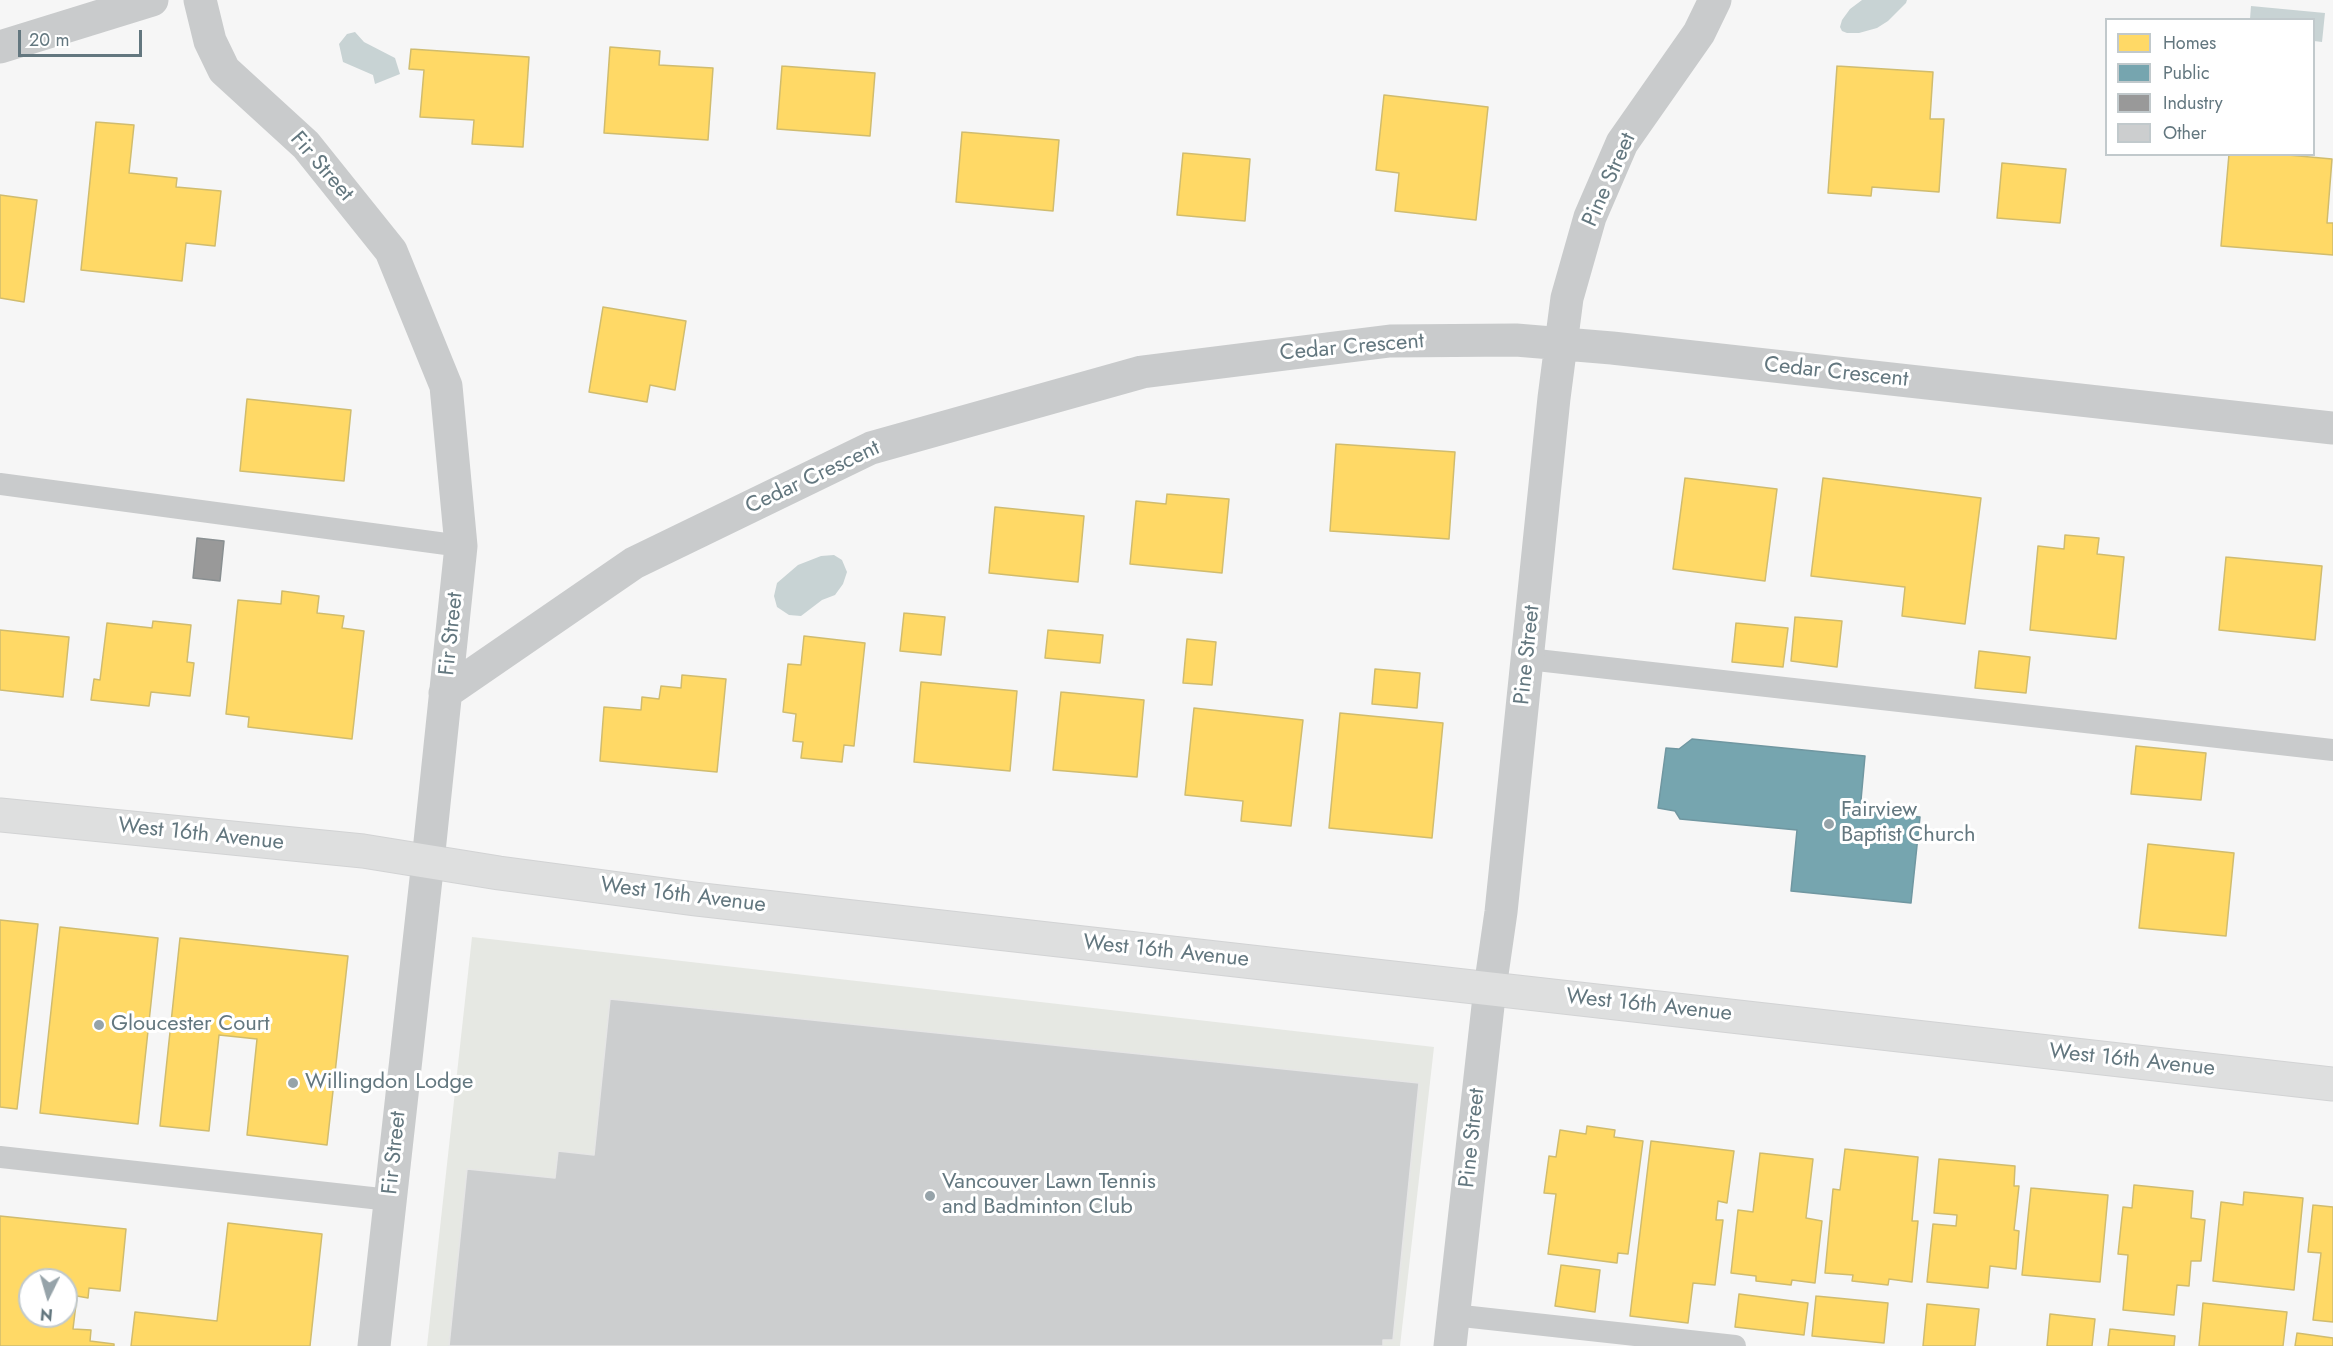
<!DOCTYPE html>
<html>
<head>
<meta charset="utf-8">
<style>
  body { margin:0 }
  #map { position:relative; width:2333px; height:1346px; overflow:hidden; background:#f6f6f6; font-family:Jost,sans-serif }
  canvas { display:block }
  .legend { position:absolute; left:2105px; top:18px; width:210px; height:138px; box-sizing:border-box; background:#fff; border:2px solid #c1c9cc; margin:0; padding:8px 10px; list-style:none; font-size:18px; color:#63777f }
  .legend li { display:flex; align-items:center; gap:12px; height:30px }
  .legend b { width:30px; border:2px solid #c1c9cc }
  .north { position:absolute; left:18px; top:1268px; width:60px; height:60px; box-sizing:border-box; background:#fff; border:2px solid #c1c9cc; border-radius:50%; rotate:185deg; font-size:16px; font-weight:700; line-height:24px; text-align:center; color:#63777f }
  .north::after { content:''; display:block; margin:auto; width:21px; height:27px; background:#96a3a9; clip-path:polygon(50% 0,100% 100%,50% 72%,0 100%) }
  .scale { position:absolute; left:18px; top:30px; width:124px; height:27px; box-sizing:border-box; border:3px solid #63777f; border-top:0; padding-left:8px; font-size:18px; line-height:21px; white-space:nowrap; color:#63777f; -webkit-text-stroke:4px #fff; paint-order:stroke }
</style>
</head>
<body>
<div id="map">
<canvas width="2333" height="1346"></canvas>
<ul class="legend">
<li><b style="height:16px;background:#ffd966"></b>Homes</li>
<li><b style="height:16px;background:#76a5af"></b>Public</li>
<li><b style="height:16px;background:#999"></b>Industry</li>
<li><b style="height:16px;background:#cccecf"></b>Other</li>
</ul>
<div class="north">N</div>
<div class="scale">20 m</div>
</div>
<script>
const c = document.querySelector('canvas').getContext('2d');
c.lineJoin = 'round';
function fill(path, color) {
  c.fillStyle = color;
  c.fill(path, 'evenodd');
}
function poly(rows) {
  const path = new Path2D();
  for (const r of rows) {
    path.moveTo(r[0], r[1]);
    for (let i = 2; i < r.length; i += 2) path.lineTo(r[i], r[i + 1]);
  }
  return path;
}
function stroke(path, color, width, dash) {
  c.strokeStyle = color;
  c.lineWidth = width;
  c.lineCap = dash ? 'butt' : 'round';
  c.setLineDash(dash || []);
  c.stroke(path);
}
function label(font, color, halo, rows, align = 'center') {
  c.font = font + ' Jost,sans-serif';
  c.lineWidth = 6;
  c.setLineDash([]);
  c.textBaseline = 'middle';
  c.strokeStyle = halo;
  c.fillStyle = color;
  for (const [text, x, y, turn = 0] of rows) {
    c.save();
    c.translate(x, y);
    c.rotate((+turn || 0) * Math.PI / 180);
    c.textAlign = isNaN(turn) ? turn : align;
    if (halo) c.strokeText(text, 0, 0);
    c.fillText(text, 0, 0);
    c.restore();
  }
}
fill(poly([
  [472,937,1434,1047,1400,1346,427,1346]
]), '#e6e8e3');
fill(poly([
  [1862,0,1907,0,1906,3,1888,21,1877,28,1859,33,1847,33,1842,31,1840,27,1842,20,1850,9],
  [2251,6,2325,13,2322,42,2314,41,2314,20,2250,19],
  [355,32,364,42,395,58,400,74,375,84,373,75,343,62,339,44,347,34],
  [834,555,842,560,847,572,843,584,835,595,822,600,801,616,789,615,777,607,774,596,777,583,798,565,821,556]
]), '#c8d3d4');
const homes = poly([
  [610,47,660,51,659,65,713,68,708,140,604,133,610,47],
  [411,49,529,57,523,147,472,144,474,120,420,117,424,70,409,69,411,49],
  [782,66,875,73,870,136,777,129,782,66],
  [1837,66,1933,72,1930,119,1944,119,1939,192,1872,187,1871,196,1828,193,1837,66],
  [1384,95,1488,107,1476,220,1395,211,1399,173,1376,170,1384,95],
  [96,122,134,125,129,173,177,178,176,187,221,191,215,246,186,243,182,281,81,270,96,122],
  [962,132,1059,140,1053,211,956,202,962,132],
  [1183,153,1250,159,1245,221,1177,215,1183,153],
  [2229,154,2277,154,2332,159,2327,223,2333,223,2333,255,2221,246,2229,154],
  [2002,163,2066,169,2060,223,1997,218,2002,163],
  [0,195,37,200,24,302,0,298,0,195],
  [603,307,686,321,675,390,650,385,647,402,589,392,603,307],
  [247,399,351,410,344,481,240,471,247,399],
  [1336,444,1455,452,1449,539,1330,531,1336,444],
  [1685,478,1777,489,1765,581,1673,569,1685,478],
  [1823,478,1981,498,1965,624,1902,616,1905,587,1811,576,1823,478],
  [1167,494,1229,499,1222,573,1130,564,1136,501,1166,504,1167,494],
  [995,507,1084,516,1078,582,989,573,995,507],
  [2065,535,2099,538,2097,554,2124,557,2116,639,2030,630,2038,546,2064,549,2065,535],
  [2226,557,2322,566,2315,640,2219,630,2226,557],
  [282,591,319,596,317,613,344,616,342,628,364,631,352,739,248,727,249,717,226,714,238,600,281,604,282,591],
  [904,613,945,617,941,655,900,651,904,613],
  [1795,617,1842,621,1837,667,1791,661,1795,617],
  [153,621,191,625,187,662,194,663,190,696,151,692,149,706,91,700,94,679,100,680,107,623,152,628,153,621],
  [1736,623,1788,628,1783,667,1732,662,1736,623],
  [0,630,69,637,63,697,0,690,0,630],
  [1048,630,1103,635,1100,663,1045,658,1048,630],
  [804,636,865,643,854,746,844,745,842,762,801,758,803,742,793,741,796,714,783,712,788,664,801,665,804,636],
  [1187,639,1216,642,1212,685,1183,683,1187,639],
  [1979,651,2030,657,2026,693,1975,688,1979,651],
  [1375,669,1420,673,1417,708,1372,704,1375,669],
  [682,675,726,679,717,772,600,761,604,707,641,710,642,697,659,699,661,686,681,688,682,675],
  [921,682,1017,691,1010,771,914,762,921,682],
  [1061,692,1144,700,1137,777,1053,770,1061,692],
  [1194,708,1303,720,1291,826,1241,821,1243,801,1185,795,1194,708],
  [1340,713,1443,723,1432,838,1329,828,1340,713],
  [2136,746,2206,753,2201,800,2131,794,2136,746],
  [2148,844,2234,853,2226,936,2139,928,2148,844],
  [0,920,38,924,17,1109,0,1107,0,920],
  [60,927,158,938,138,1124,40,1113,60,927],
  [180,938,348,956,327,1145,247,1135,257,1039,219,1035,209,1131,160,1126,180,938],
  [1587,1126,1615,1130,1614,1137,1643,1141,1628,1254,1618,1253,1617,1263,1548,1254,1556,1194,1544,1193,1549,1156,1556,1157,1560,1130,1586,1134,1587,1126],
  [1651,1141,1734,1151,1727,1203,1718,1201,1716,1220,1723,1220,1715,1285,1693,1283,1688,1323,1630,1316,1651,1141],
  [1845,1149,1918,1157,1912,1221,1918,1221,1912,1282,1889,1279,1888,1285,1852,1281,1853,1275,1825,1273,1833,1189,1840,1190,1845,1149],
  [1760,1153,1813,1159,1806,1218,1822,1221,1815,1283,1792,1280,1791,1285,1756,1281,1756,1276,1731,1273,1738,1210,1753,1212,1760,1153],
  [1939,1159,2015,1166,2014,1186,2019,1186,2014,1230,2019,1231,2016,1269,1990,1266,1988,1288,1927,1282,1933,1224,1956,1226,1957,1215,1934,1213,1939,1159],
  [2134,1185,2193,1191,2191,1218,2205,1220,2201,1261,2191,1261,2189,1286,2177,1285,2174,1315,2123,1310,2128,1255,2118,1254,2123,1207,2132,1208,2134,1185],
  [2031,1188,2108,1195,2100,1282,2022,1275,2031,1188],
  [2244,1192,2303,1198,2294,1290,2213,1281,2221,1202,2243,1205,2244,1192],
  [2313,1205,2333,1207,2333,1322,2313,1320,2321,1253,2308,1252,2313,1205],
  [0,1216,126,1229,120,1291,89,1288,88,1298,77,1296,73,1329,91,1330,90,1341,114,1344,114,1346,0,1346,0,1216],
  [30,1280,66,1280,66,1316,30,1316,30,1280],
  [228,1223,322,1234,310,1346,131,1346,135,1312,217,1321,228,1223],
  [1561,1265,1600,1270,1595,1312,1555,1306,1561,1265],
  [1739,1294,1808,1303,1804,1335,1735,1327,1739,1294],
  [1816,1296,1888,1303,1884,1343,1812,1336,1816,1296],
  [2203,1303,2287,1312,2283,1346,2199,1346,2203,1303],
  [1927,1304,1979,1309,1975,1346,1923,1346,1927,1304],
  [2050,1314,2095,1319,2092,1346,2047,1346,2050,1314],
  [2110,1329,2175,1336,2174,1346,2108,1346,2110,1329],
  [2297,1333,2333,1338,2333,1346,2295,1346,2297,1333]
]);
fill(homes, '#ffd966');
stroke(homes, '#d0bc6e', 1.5);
const public = poly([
  [1692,739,1865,756,1860,811,1920,817,1911,903,1791,891,1797,830,1680,819,1675,811,1658,808,1666,748,1679,749,1692,739]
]);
fill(public, '#76a5af');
stroke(public, '#7097a1', 1.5);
const industry = poly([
  [197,538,224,541,220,581,193,578,197,538]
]);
fill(industry, '#999');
stroke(industry, '#898f91', 1.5);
const building = poly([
  [610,999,1419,1083,1393,1340,1383,1340,1383,1346,449,1346,467,1169,555,1178,558,1151,594,1155,610,999]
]);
fill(building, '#cccecf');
stroke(building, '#e6e6e6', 1.5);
const secondary = poly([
  [0,815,363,851,499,873,695,899,2333,1084]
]);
stroke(secondary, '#d2d3d4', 35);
stroke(poly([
  [0,484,461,546],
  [1528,659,2333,750],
  [0,1157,390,1200],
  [1453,1315,1735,1346]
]), '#c9cbcc', 22);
stroke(poly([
  [200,0,210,41,224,70,306,145,391,251,446,386,461,546,428,861],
  [0,47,152,0],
  [445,693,634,563,871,448,1142,372,1390,341,1516,340,1612,348,2333,428],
  [1450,1346,1490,988,1501,912,1554,398,1567,298,1590,217,1622,143,1699,33,1715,0]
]), '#c9cbcc', 33);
stroke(poly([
  [374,1346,428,861]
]), '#c9cbcc', 33);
stroke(secondary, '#dedfdf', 33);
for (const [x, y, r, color] of [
  [1829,824,6,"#96a3a9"],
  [99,1025,6,"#96a3a9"],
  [293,1083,6,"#96a3a9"],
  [930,1196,6,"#96a3a9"]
]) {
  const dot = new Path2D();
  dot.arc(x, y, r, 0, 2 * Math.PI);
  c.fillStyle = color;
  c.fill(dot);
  stroke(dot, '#fff', 2);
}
label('22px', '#63777f', '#fff', [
  ["Fir Street",321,167,49],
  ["Pine Street",1610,180,-66],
  ["Cedar Crescent",1352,348,-5],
  ["Cedar Crescent",1836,373,6],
  ["Cedar Crescent",813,478,-25],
  ["Fir Street",452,634,-84],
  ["Pine Street",1528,655,-84],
  ["West 16th Avenue",201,835,6],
  ["West 16th Avenue",683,896,7],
  ["West 16th Avenue",1166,952,6],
  ["West 16th Avenue",1649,1006,6],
  ["West 16th Avenue",2132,1061,6],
  ["Pine Street",1473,1138,-84],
  ["Fir Street",395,1153,-84]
]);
label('22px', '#63777f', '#fff', [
  ["Fairview",1841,811],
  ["Baptist Church",1841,836],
  ["Gloucester Court",111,1025],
  ["Willingdon Lodge",305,1083],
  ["Vancouver Lawn Tennis",942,1183],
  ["and Badminton Club",942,1208]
], 'left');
</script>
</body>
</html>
